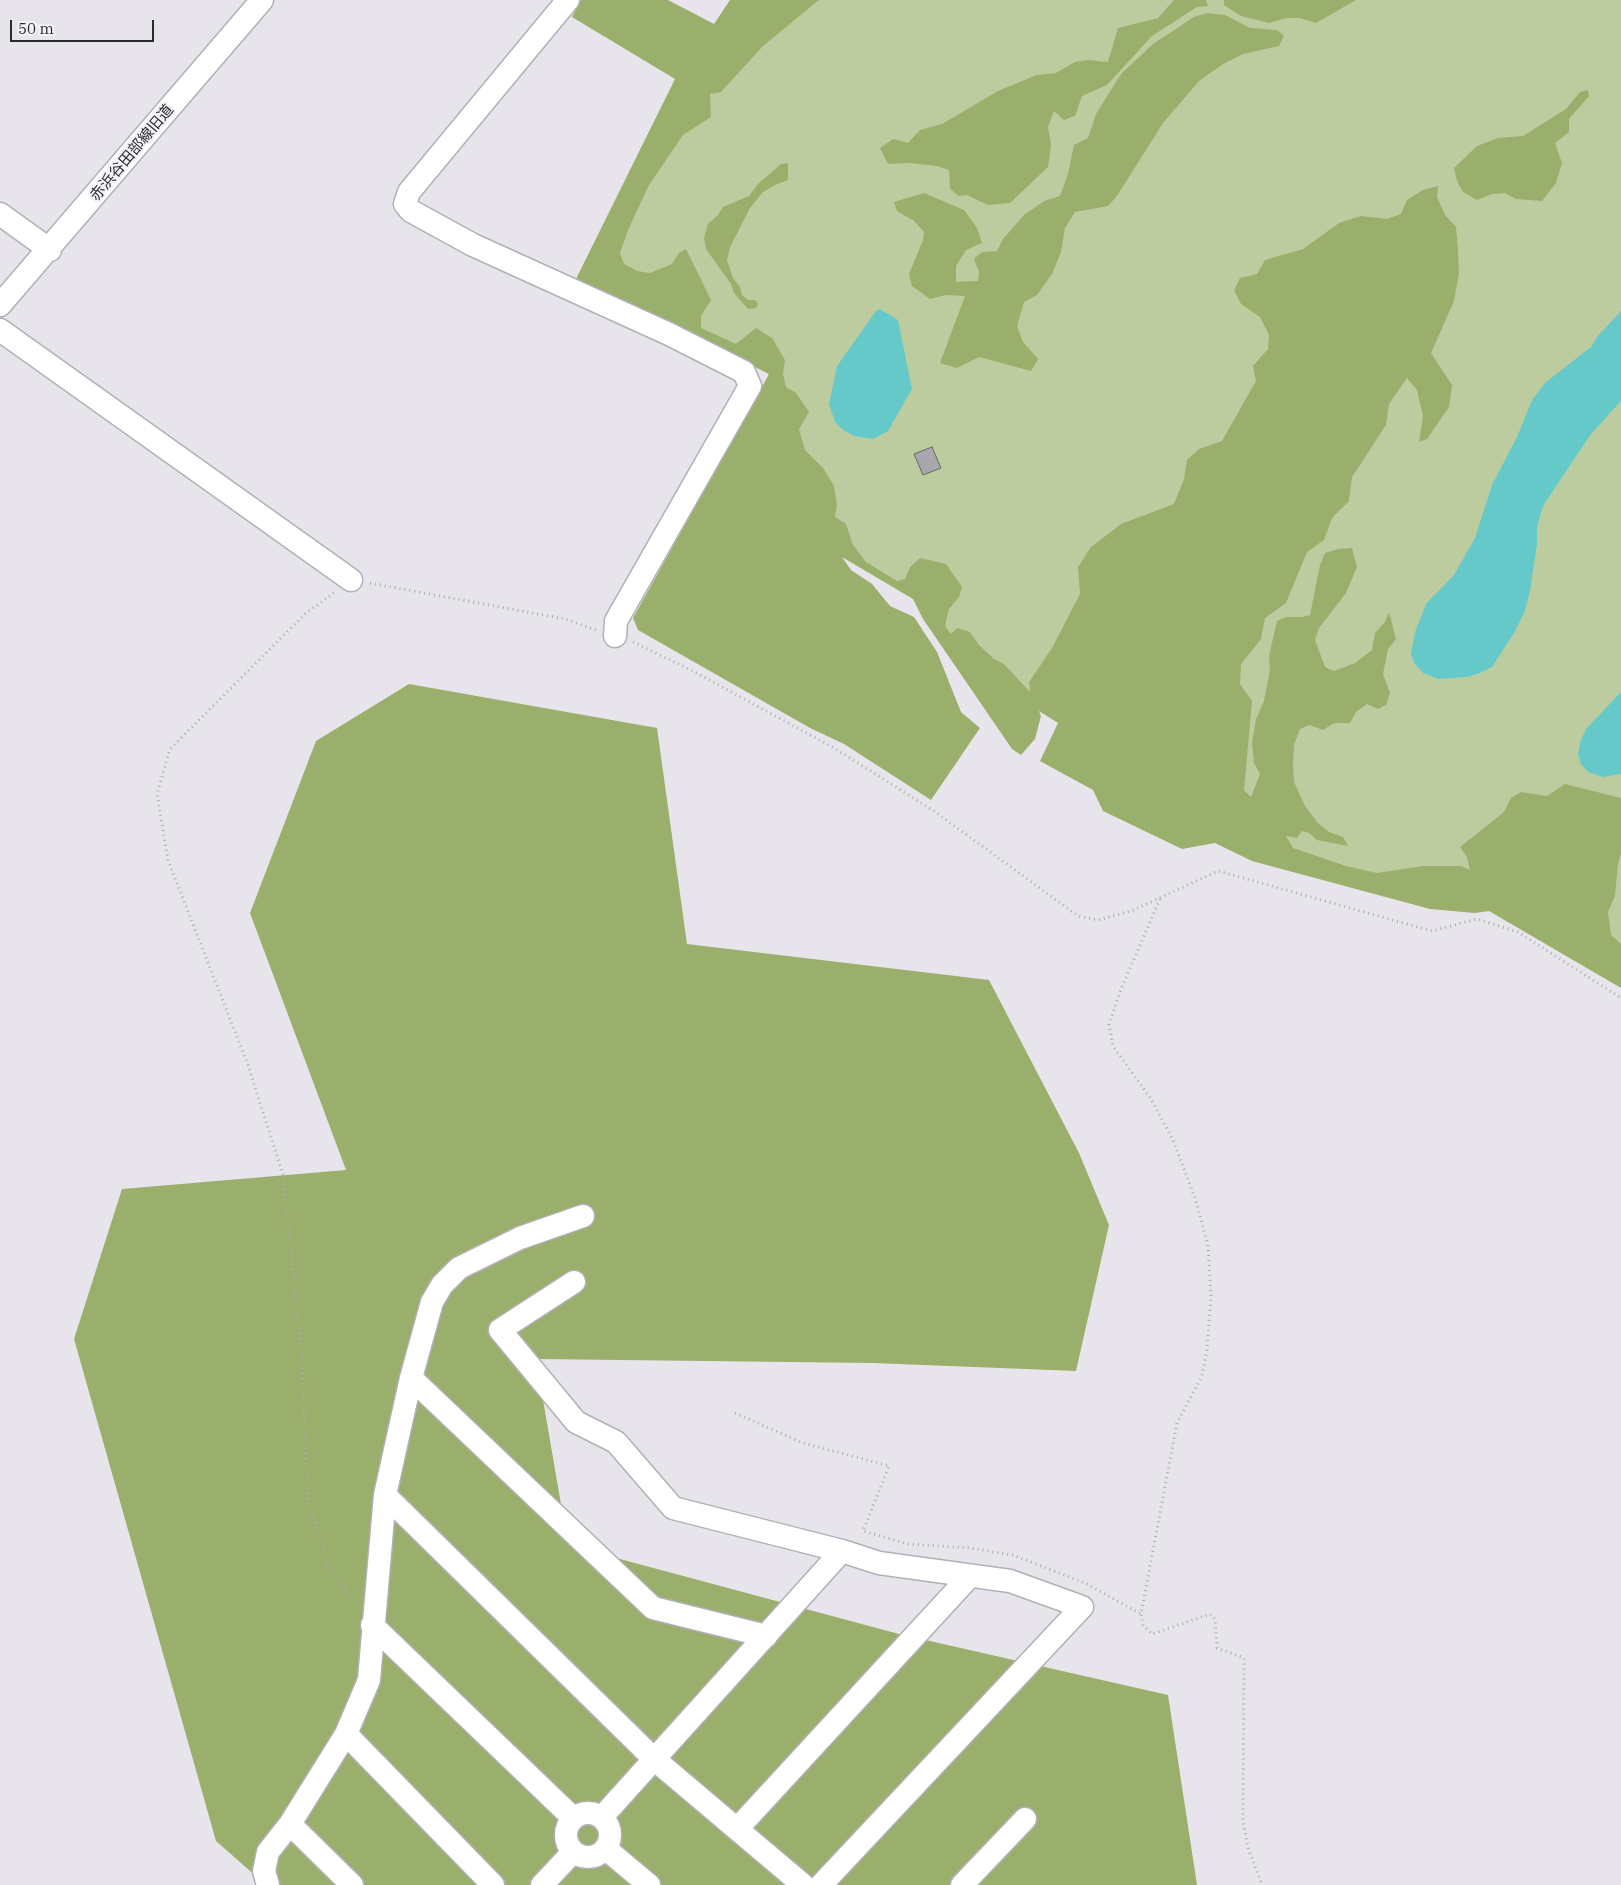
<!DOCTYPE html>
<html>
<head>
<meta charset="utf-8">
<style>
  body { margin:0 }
  #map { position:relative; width:1621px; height:1885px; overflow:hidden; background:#e7e5eb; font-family:"IBM Plex Serif",serif }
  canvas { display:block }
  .scale { position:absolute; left:10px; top:20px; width:144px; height:22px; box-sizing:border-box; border:2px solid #2b2b2d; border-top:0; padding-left:6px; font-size:15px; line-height:18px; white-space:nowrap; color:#2b2b2d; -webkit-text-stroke:4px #f4f2f9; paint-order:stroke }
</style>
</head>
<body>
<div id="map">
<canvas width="1621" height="1885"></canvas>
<div class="scale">50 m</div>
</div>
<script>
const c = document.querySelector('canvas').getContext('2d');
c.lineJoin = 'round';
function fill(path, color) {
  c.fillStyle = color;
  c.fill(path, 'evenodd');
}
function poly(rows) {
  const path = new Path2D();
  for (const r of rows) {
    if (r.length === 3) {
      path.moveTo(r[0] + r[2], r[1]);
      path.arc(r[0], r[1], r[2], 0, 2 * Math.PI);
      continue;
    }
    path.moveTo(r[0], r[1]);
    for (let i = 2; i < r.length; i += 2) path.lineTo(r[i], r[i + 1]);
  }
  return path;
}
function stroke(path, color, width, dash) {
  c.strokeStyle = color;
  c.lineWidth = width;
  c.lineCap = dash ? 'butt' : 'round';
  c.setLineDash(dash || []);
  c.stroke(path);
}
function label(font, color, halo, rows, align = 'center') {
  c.font = font + ' "IBM Plex Serif","Noto Sans JP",serif';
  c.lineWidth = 4.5;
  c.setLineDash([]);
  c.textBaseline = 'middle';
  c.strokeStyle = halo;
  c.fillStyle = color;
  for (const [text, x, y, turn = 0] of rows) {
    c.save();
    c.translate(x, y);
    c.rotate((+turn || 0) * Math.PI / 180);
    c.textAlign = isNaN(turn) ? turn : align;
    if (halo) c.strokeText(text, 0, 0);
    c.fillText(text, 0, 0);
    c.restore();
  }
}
fill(poly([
  [743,0,1621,0,1621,978,1497,895,1355,880,1201,820,1132,725,975,688,915,597,786,518,776,370,583,279]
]), '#bdcc9e');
fill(poly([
  [581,0,668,0,714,24,730,0,819,0,763,46,721,92,710,94,711,117,683,135,649,185,628,230,620,253,624,264,637,271,650,273,672,264,679,253,686,249,711,300,701,316,701,328,736,344,756,328,772,338,785,360,783,374,786,387,796,393,809,412,799,429,805,450,823,468,834,486,837,505,835,517,846,524,853,545,866,562,897,581,905,579,910,567,920,558,946,564,962,587,959,597,949,609,945,626,951,634,957,628,970,632,979,645,994,659,1004,664,1030,692,1029,682,1052,648,1080,594,1078,567,1091,547,1121,524,1174,504,1184,479,1187,460,1199,449,1222,441,1256,381,1253,366,1268,349,1269,335,1260,317,1241,304,1234,290,1240,278,1257,274,1265,260,1303,249,1339,223,1361,216,1387,219,1401,214,1407,200,1423,190,1438,186,1437,197,1445,215,1456,227,1458,250,1459,273,1454,301,1431,353,1452,385,1449,407,1427,439,1419,442,1423,416,1417,390,1407,378,1389,404,1386,425,1352,477,1349,501,1332,518,1324,540,1307,552,1286,603,1265,618,1261,639,1241,664,1240,684,1252,701,1244,790,1251,797,1260,774,1254,763,1252,743,1256,719,1264,701,1270,670,1269,656,1277,621,1286,617,1302,617,1310,615,1320,565,1325,553,1338,549,1352,548,1357,567,1346,593,1319,628,1315,640,1325,667,1334,671,1355,663,1372,650,1375,633,1385,622,1389,612,1396,639,1388,649,1383,674,1390,693,1386,705,1378,709,1367,704,1356,712,1350,723,1334,723,1323,730,1309,725,1300,729,1294,745,1293,766,1294,782,1305,806,1318,823,1329,832,1343,837,1348,846,1317,840,1309,833,1302,831,1297,838,1286,836,1293,848,1346,866,1377,873,1423,866,1461,866,1470,870,1467,857,1460,847,1504,812,1511,798,1521,792,1547,796,1565,784,1621,798,1621,854,1618,863,1615,896,1608,912,1611,935,1621,944,1621,988,1489,911,1475,913,1430,909,1252,861,1215,843,1182,849,1103,811,1093,790,1040,761,1058,723,1039,711,1041,716,1035,739,1021,755,1012,749,923,619,913,599,842,557,851,570,872,584,890,606,914,617,937,652,961,712,980,728,931,800,844,744,810,728,638,630,633,618,769,374,576,279,675,79,572,17],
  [1174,0,1206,0,1208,6,1197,7,1152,36,1107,85,1082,96,1075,116,1064,120,1054,111,1048,127,1051,145,1048,167,1010,203,988,205,967,195,959,196,950,189,949,170,937,166,910,163,888,164,880,148,893,139,908,143,920,130,942,124,998,91,1037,75,1056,73,1075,62,1088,60,1108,62,1118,28,1158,18],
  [1224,0,1356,0,1316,23,1300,18,1287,18,1269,23,1241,16,1224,5],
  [1207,13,1225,15,1250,28,1277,30,1284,36,1279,46,1243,54,1223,64,1199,81,1163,123,1117,196,1108,206,1075,212,1065,228,1061,252,1052,274,1037,295,1024,302,1017,326,1023,342,1038,359,1031,371,979,357,957,368,940,363,965,296,946,295,930,299,912,286,909,274,923,240,924,232,914,221,897,211,894,202,924,193,964,210,977,228,982,243,966,250,956,266,956,282,978,281,979,272,974,259,982,252,997,251,1003,239,1024,215,1044,201,1060,196,1068,174,1074,145,1088,138,1096,114,1121,74,1153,44,1194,17],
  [1588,90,1589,96,1569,119,1569,132,1555,143,1562,163,1556,183,1542,201,1516,199,1505,193,1492,194,1477,200,1463,192,1457,181,1454,168,1477,146,1498,138,1523,136,1566,109,1580,92],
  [788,163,788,180,775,185,763,192,750,208,730,247,727,260,733,278,740,287,742,295,748,300,755,300,758,304,756,308,748,309,734,293,731,284,706,249,704,238,708,224,718,215,723,207,749,196,758,184,781,164],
  [409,684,657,728,687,944,989,980,1079,1153,1109,1225,1076,1371,873,1363,536,1359,568,1545,899,1634,1168,1695,1197,1885,266,1885,216,1841,74,1339,122,1189,346,1170,250,913,316,741]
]), '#9baf6c');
fill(poly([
  [880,309,898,320,912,389,888,431,873,439,854,436,843,430,835,422,829,404,837,366,876,311],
  [1621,311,1621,401,1591,434,1543,506,1537,527,1537,544,1530,591,1525,611,1514,633,1492,667,1480,673,1467,677,1438,679,1423,673,1415,664,1411,654,1415,632,1426,604,1454,575,1475,538,1492,485,1517,437,1532,400,1546,382,1591,347,1597,337],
  [1621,692,1621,774,1603,777,1588,772,1581,764,1578,754,1580,742,1586,729]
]), '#65c9ca');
const building = poly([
  [932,447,941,468,923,475,914,454,932,447]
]);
fill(building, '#a8a7ac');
stroke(building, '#66656a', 1);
const minor = poly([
  [568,0,409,192,405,204,411,211,473,245,669,334,744,372,750,386,616,621,615,636],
  [0,214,50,250],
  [0,305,262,0],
  [0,330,351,580],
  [574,1282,500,1330,576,1422,616,1442,673,1508,842,1551,879,1563,1010,1581,1082,1607,821,1885],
  [411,1378,653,1608,766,1636],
  [385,1495,654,1759,803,1885],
  [372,1625,573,1818],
  [346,1734,493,1885],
  [588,1835,22],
  [602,1817,842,1551],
  [290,1824,352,1885],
  [737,1829,970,1576],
  [606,1849,649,1885],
  [268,1885,264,1871,268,1852,290,1824,346,1734,369,1680,385,1495,411,1378,432,1302,442,1285,459,1268,520,1238,583,1216],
  [542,1885,573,1852],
  [962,1885,1025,1819]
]);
stroke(minor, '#b1b0b6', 25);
stroke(poly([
  [370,583,565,619,596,630],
  [334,593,306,613,170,749,157,794,168,860,248,1065,283,1175,301,1348,308,1502,328,1564,354,1600],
  [633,642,693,671,834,748,934,811,1078,916,1098,920,1131,911,1218,871,1432,931,1477,919,1518,932,1621,998],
  [1160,899,1121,989,1109,1024,1113,1046,1151,1099,1173,1140,1195,1198,1208,1245,1211,1297,1207,1349,1202,1376,1177,1423,1141,1614,1143,1625,1152,1634,1210,1614,1215,1619,1217,1648,1244,1658,1243,1820,1248,1848,1262,1885],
  [735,1413,803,1443,889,1466,863,1531,908,1544,970,1548,1013,1555,1085,1583,1141,1614]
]), '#acabaf', 3, [1, 4]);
stroke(minor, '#fff', 22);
label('15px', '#2b2b2d', '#f4f2f9', [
  ["赤浜谷田部線旧道",132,153,-50]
]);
</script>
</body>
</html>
